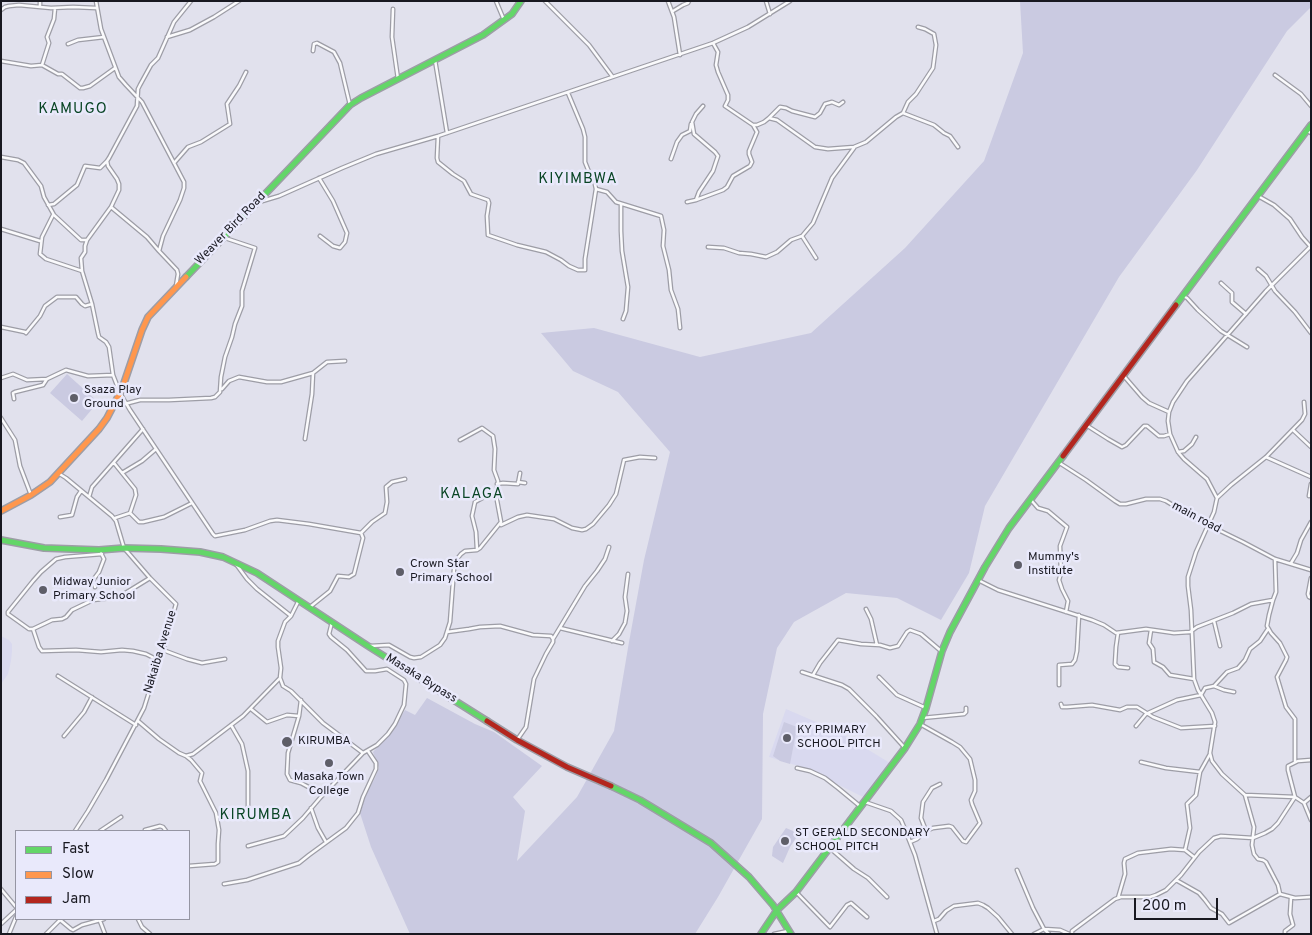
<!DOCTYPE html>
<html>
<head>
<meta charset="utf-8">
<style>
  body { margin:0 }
  #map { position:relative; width:1312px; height:935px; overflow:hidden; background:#e1e1ed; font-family:Overpass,sans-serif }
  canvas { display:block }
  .frame { position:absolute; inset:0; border:2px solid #181820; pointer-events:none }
  .legend { position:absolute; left:15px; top:830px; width:175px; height:90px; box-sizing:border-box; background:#e9e9fb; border:1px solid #9595a3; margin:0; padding:6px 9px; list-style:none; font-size:15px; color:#181820 }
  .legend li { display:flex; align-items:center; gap:10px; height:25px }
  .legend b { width:25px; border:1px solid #9595a3 }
  .scale { position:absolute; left:1134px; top:898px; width:84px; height:22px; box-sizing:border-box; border:2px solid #181820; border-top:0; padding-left:6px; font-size:15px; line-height:18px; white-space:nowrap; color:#181820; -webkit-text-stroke:4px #e9e9fb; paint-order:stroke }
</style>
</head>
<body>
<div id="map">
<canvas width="1312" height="935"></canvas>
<div class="frame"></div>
<ul class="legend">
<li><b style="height:6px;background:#63d668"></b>Fast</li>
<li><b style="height:6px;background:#ff974d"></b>Slow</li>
<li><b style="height:6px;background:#b3261e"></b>Jam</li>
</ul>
<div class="scale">200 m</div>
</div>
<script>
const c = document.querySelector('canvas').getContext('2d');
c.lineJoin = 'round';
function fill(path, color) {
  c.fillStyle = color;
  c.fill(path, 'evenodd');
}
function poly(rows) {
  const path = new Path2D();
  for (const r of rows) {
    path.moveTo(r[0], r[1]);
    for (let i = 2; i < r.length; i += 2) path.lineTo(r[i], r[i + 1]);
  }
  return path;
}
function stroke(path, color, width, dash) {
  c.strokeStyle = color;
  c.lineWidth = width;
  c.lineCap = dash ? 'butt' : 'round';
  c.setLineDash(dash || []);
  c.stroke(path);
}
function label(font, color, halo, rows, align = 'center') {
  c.font = font + ' Overpass,sans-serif';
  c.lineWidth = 5;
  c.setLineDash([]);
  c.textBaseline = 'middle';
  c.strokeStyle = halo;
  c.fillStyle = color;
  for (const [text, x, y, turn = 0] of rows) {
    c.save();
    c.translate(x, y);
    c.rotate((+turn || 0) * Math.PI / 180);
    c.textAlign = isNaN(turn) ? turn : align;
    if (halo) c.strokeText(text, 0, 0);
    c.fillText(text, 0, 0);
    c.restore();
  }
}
fill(poly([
  [1,636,9,640,12,644,12,651,11,661,8,674,1,684],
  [786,709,839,732,890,763,865,798,805,768,769,757]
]), '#d9d9ef');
fill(poly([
  [1020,1,1311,1,1311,7,1287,31,1197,170,1119,277,985,506,969,573,941,620,897,598,846,593,794,622,777,648,763,714,762,819,718,897,695,934,410,934,371,847,360,813,367,792,375,778,379,768,373,752,391,733,405,710,415,715,427,698,475,724,494,732,542,766,513,797,525,811,517,861,577,797,614,731,629,642,644,560,670,452,618,392,573,371,541,333,594,328,700,357,811,333,905,248,984,161,1023,53],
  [67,374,98,402,82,421,50,393],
  [784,722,797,727,790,764,780,761,773,756],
  [786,828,793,831,798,835,790,847,783,863,772,856,773,847]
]), '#cacae1');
const street = poly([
  [96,1,101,29,119,77,126,85,142,102,184,182,184,188,180,200,163,236,159,251,177,270,178,274,176,286],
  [496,1,504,20],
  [545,1,589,45,612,76],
  [668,1,674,17,680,55],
  [766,1,770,14],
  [40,7,40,1],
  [393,9,392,37,398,79],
  [1,10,5,7,9,6,19,5,51,8,73,7,96,8],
  [673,11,683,5,688,3,689,1],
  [167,37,190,30,214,17,239,1],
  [68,44,78,40,104,37],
  [313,51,314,44,317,43,334,52,340,63,350,105],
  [435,60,447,133],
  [1,61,31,66,42,65,58,74,62,74,80,88,83,88,90,86,115,68],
  [42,65,49,43,47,37,54,19,55,8],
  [1275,75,1301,94,1311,106],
  [568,93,583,129,585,137,585,162,589,172,594,180,596,189,607,192,616,202,661,216,664,230,663,246,669,270,671,290,678,309,680,328],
  [903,113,934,125,944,133,950,136,958,147],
  [769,118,780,107,786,108,792,111,815,117,820,113,825,104,832,102,839,105,843,102],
  [753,125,757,125,764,122,769,118,777,120,815,147,828,149,854,147,866,142,896,117,903,113,908,102,916,94,933,68,936,45,934,34,925,29,918,27],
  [1306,130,1311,133],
  [438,136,437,158,438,162,453,174,464,181,471,194,488,200,489,203,487,216,488,235,517,245,546,252,561,260,569,266,578,270,585,270,585,259,596,189],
  [1,157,18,160,24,163,41,186,44,197,54,215,81,240,87,240],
  [671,159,677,142,682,135,690,131,691,124],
  [174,163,188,147,201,142,230,124,227,104,239,86,246,72],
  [319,178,333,201,347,233,345,242,340,248,333,246,320,236],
  [1258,196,1274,205,1290,219,1302,237,1310,246],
  [696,200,723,190,727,187,733,176,750,166,752,162,749,154,749,151,757,132,753,125,725,106,728,100,728,95,718,72,716,65,718,52,713,43],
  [259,202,279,196,342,168,376,154,438,136,713,43,748,27,790,1],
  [687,202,696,200,699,192,713,171,718,156,715,152,694,134,692,122,696,114,703,106],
  [621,204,621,231,622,251,628,287,626,311,623,319],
  [48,205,54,204,77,185,85,166,100,168,107,161],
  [111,207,119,190,119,184,117,179,108,166,107,161,109,158,137,106,138,89,140,85,151,65,158,58,174,22,191,1],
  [53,215,42,237,40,254,46,259,82,271],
  [1,229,40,241],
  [802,236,813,223,832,178,854,148],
  [1311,246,1266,291,1187,381,1173,402,1169,412,1168,421,1170,434,1178,452,1184,459,1207,479,1217,498,1214,512,1196,552,1188,577,1188,586,1191,610,1194,679,1198,690,1212,713,1215,722,1210,753,1212,761,1222,774,1245,795,1295,797,1304,803,1311,820],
  [708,247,724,248,739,253,751,254,766,257,777,252,791,240,802,236,816,258],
  [159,251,147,237,111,207,87,240,85,246,85,252,81,258,82,271,92,304,98,333,99,337,106,342,109,347,113,375,120,393,130,410,213,534,215,536,245,530,270,521,277,520,309,524,361,533,363,538,354,574,349,577,338,576,330,591,310,607],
  [1258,269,1266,276,1275,291,1295,312,1311,333],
  [1221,283,1232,293,1232,302,1246,314],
  [1183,296,1187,298,1198,310,1221,331,1247,347],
  [1,327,25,332,26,333,40,316,45,306,57,297,76,297,82,304,85,306,92,304],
  [1123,375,1142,397,1149,403,1169,412],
  [1,378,13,374,27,380,47,379],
  [222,389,229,381,239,377,267,382,281,382,313,373,327,362,345,361],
  [14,399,13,393,15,392,43,385,47,379,66,370,88,376,113,375],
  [113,407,140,400,169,400,211,398,215,397,220,392,221,377,225,357,232,337,235,324,242,306,242,291,255,248,225,238],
  [1,418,15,440,20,466,31,495],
  [1086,425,1108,439,1122,447,1126,445,1144,426,1147,426,1159,436,1164,436,1170,434],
  [1293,430,1311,447],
  [305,439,312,394,313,373],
  [1178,452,1184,451,1192,444,1196,437],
  [1266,457,1311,477],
  [1058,462,1086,480,1115,501,1120,504,1126,504,1146,499,1160,499,1166,501,1196,519,1243,542,1275,559,1311,570],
  [114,463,135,489,136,495,130,513,115,518],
  [58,473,66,478,112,516,116,521,124,548,150,578,176,604,163,650,159,660,144,708,106,780,88,811,75,831],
  [122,473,142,461,156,449],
  [518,482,525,483],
  [497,484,503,483,518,484,520,473],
  [1309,496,1311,484],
  [89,497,92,487,143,429],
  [1217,498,1231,485,1266,457,1302,420,1305,414,1304,402],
  [1031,500,1038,508,1048,511,1067,527,1060,546,1061,573,1059,580,1062,589,1068,601,1066,612],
  [130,513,139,522,143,522,164,517,192,503],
  [60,517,72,515,77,497,81,491],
  [501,525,518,517,527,515,554,519,572,528,582,530,586,529,593,524,609,505,616,494,624,460,640,457,655,458],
  [361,533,372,522,385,513,387,502,386,487,392,482,405,479],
  [477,550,476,532,472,516,475,502,484,497,496,495],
  [102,554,65,557,56,559,41,572,33,581,8,612,8,614,29,629,33,629,52,620,62,619,66,617,72,610,93,600,119,597,150,578],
  [1291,563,1297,553,1301,540,1311,522],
  [236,564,247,579,257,589,291,616],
  [1311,578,1308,594,1309,597,1311,598],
  [978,580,998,590,1092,620,1104,625,1116,633,1146,629,1174,633,1190,632,1197,627,1233,613,1251,604,1273,600,1276,592,1275,559],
  [95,587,93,580,99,572,104,559,101,553],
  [1273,600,1269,615,1267,626,1271,633,1280,643,1287,657,1286,660,1277,677,1286,707,1295,719,1295,762],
  [298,602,291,616,285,622,278,641,278,647,281,668,280,678,283,686,291,691,323,723,363,753,377,745,388,734,395,724,404,705,406,684,404,680,387,669,375,671,366,671,347,650,331,637,329,634,332,622],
  [866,609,871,619,877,645],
  [1214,621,1220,646],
  [560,628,622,643],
  [33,629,39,647,42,651,76,650,101,652,122,650,133,651,146,654,158,660],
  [1151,630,1149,643,1153,649,1154,662,1163,667,1170,675,1194,679],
  [447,632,469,629,480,627,500,626,533,635,551,636,553,639,553,642,546,654,534,679,526,727,517,740],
  [1118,633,1116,647,1115,664,1118,667,1128,668],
  [553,639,585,586,597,571,605,559,609,547],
  [612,641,619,634,625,623,627,611,625,597,628,574],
  [370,646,389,645,410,657,414,658,421,657,440,645,445,638,450,622,454,569,457,559,461,554,465,551,477,550,480,548,501,522,496,495,498,481,494,470,495,449,493,436,482,428,460,440],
  [163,650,187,659,202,663,225,659],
  [802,672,842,685,849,689,876,716,905,748],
  [813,675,820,663,838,640,861,644,880,645,890,648,898,646,907,632,910,630,921,634,941,651],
  [58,676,136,725],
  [879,677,897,695,926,708],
  [1059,685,1059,665,1072,664,1075,660,1077,651,1079,615],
  [1214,686,1224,690,1234,692],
  [301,700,299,716,288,753,287,774,290,780,301,783,323,795],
  [1061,704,1062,707,1067,707,1092,705,1120,710,1127,707,1137,707,1153,717,1181,728,1215,726],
  [251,709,267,722,287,715,299,716],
  [922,718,964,714,966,712,966,708],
  [138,721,159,739,179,753,186,756,193,754,243,716,280,678],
  [1136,726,1146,714,1177,700,1201,695,1205,688,1214,686,1227,672,1238,668,1245,660,1250,649,1260,641,1268,629],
  [64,736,84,712,92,697],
  [186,756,191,760,202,773,200,781,216,813,219,830,218,844,218,862,215,864,189,866],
  [1141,762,1166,768,1200,772],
  [797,768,810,771,825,778,838,788,861,807],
  [1245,795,1254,827,1252,845,1254,854,1258,859,1263,860,1266,862,1278,885,1280,894],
  [865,802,891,811,901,820,904,827,915,855,937,934],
  [1304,803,1311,797],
  [311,808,318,828,326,842],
  [217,817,247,817,248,814,248,771,242,744,231,725],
  [145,830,160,826,163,827,166,831],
  [100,831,121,817],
  [926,831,921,818,923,802,932,788,940,784],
  [910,842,917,839,926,831,933,828,949,826,952,827,963,841,966,842,980,823,972,804,971,800,975,791,975,780,970,759,960,747,952,742,920,724],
  [248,846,284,836,303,818,320,798,363,753],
  [830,848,854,869,868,878,887,897],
  [1185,850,1190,828,1187,804,1196,795,1200,772,1210,754],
  [1017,870,1033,908,1044,929,1049,934],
  [1176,880,1199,893,1205,900,1211,908,1222,914,1229,923,1280,894,1295,898,1311,897],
  [224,884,247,880,299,863,309,855,346,828,358,813,363,797,376,769,376,763,368,751],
  [1,889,16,907],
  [796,892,830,927,847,905,851,903,867,917],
  [1118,898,1125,874,1124,863,1125,859,1138,853,1171,849,1185,850,1194,857],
  [59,919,71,929,73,930,82,925,104,919],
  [138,919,142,927,150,934],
  [100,921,105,934],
  [934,921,939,919,946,911,954,906,978,903,983,905,988,908,998,917,1012,934],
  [1,924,16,910],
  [9,934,16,917],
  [46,934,60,920],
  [774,934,788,931],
  [1034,934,1044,929,1060,930,1069,934],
  [1072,934,1072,931,1115,899,1121,897,1150,897,1156,895,1166,890,1181,875,1199,852,1214,838,1221,836,1253,838,1265,833,1272,829,1278,823,1295,797,1288,770,1288,766,1298,761,1311,760],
  [1285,934,1285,931,1293,925,1290,914,1291,898]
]);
const fast = poly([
  [186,277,350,105,361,98,483,35,512,14,521,1],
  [1176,305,1311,125],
  [1,540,44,548,99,550,124,548,161,549,200,552,223,557,257,573,368,646,487,721],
  [611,786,640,800,711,843,749,877,773,905,791,934],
  [761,934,777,910,796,892,905,748,920,724,926,708,942,651,950,632,985,567,1009,528,1063,456]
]);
const slow = poly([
  [1,511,31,495,50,482,99,429,107,418,122,389,142,330,148,317,186,277]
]);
const jam = poly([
  [1063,456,1176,305],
  [487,721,517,740,567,767,611,786]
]);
stroke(street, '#9d9da6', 5);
stroke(fast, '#9d9da6', 8);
stroke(slow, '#9d9da6', 8);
stroke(jam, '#9d9da6', 8);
stroke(street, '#fafafc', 2.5);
stroke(fast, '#63d668', 5);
stroke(slow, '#ff974d', 5);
stroke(jam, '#b3261e', 5);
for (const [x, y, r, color] of [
  [74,398,5,"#5e5e68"],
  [1018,565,5,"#5e5e68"],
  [400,572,5,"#5e5e68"],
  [43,590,5,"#5e5e68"],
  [787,738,5,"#5e5e68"],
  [287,742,6,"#5e5e68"],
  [329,763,5,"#5e5e68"],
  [785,841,5,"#5e5e68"]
]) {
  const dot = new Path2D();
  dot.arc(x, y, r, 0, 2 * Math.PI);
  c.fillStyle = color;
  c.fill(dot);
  stroke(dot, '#e9e9fb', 2);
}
label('12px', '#181820', '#e9e9fb', [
  ["Weaver Bird Road",231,229,-46],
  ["main road",1196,518,28],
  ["Nakaiba Avenue",161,652,-73],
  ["Masaka Bypass",421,679,32]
]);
label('12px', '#181820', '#e9e9fb', [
  ["Ssaza Play",84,391],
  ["Ground",84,405],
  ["Mummy's",1028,558],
  ["Institute",1028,572],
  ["Crown Star",410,565],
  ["Primary School",410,579],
  ["Midway Junior",53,583],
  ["Primary School",53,597],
  ["KY PRIMARY",797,731],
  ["SCHOOL PITCH",797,745],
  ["KIRUMBA",298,742],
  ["Masaka Town",329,778,"center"],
  ["College",329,792,"center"],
  ["ST GERALD SECONDARY",795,834],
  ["SCHOOL PITCH",795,848]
], 'left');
c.letterSpacing = '1px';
label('15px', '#094525', '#e9e9fb', [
  ["KAMUGO",73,110],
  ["KIYIMBWA",578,180],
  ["KALAGA",472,495],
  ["KIRUMBA",256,816]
]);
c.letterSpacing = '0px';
</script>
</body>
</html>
